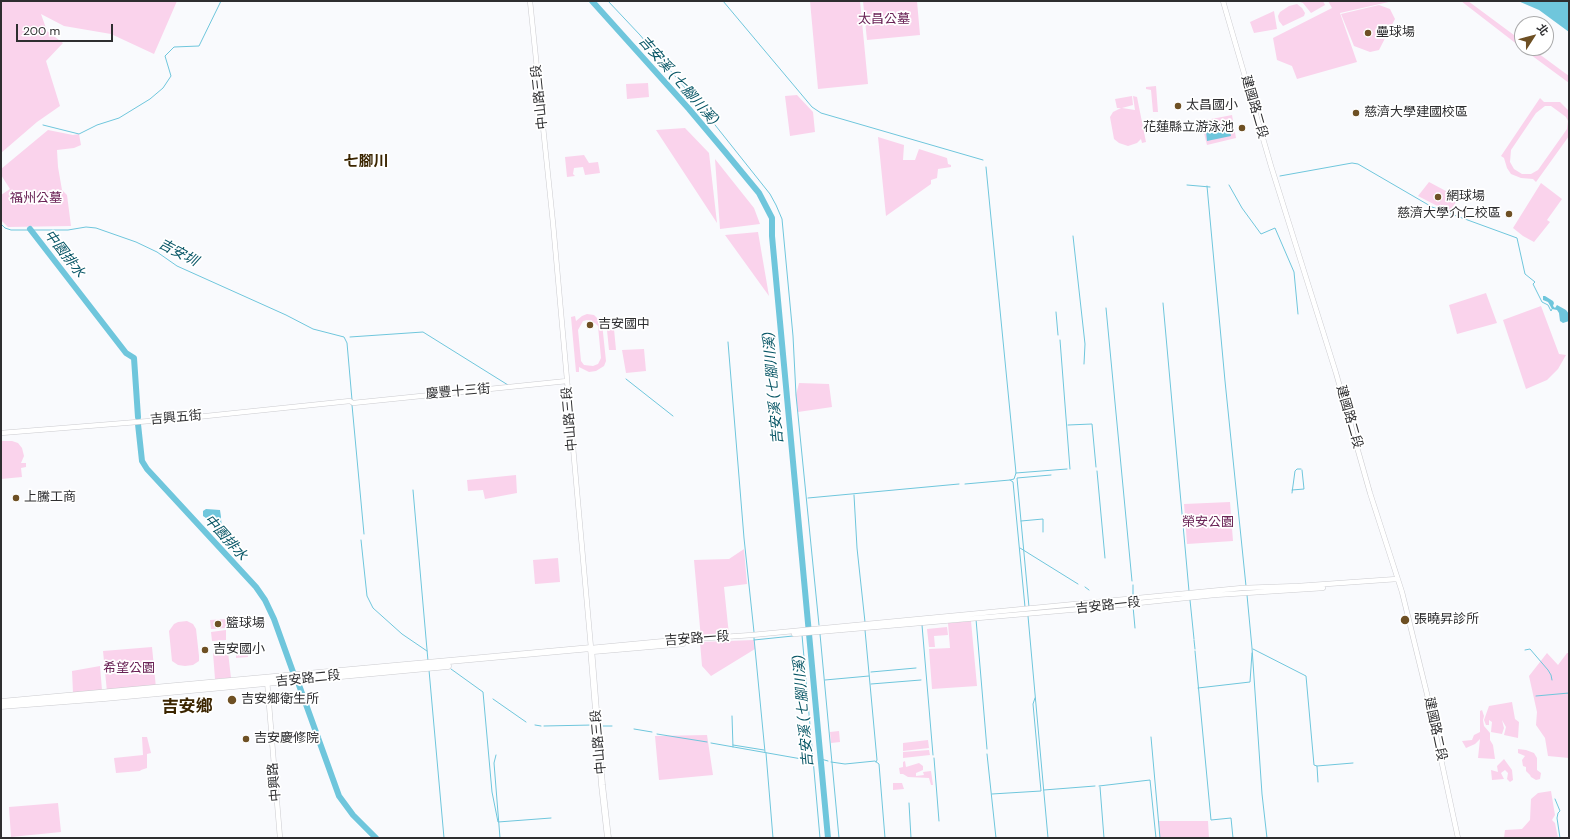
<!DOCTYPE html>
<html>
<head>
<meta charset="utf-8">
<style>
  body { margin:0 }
  #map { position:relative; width:1570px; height:839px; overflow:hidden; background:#f9fafd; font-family:"DM Sans","Noto Sans TC",sans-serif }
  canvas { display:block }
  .frame { position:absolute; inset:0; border:2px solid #2e2e30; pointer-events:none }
  .north { position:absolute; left:1514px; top:16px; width:40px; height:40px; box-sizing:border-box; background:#fff; border:1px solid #ababac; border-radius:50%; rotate:54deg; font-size:11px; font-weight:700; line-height:16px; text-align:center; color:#2e2e30 }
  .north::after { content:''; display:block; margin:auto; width:14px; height:18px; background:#6e5024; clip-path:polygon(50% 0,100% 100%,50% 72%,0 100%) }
  .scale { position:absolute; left:16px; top:24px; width:97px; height:18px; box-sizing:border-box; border:2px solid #2e2e30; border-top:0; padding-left:5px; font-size:12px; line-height:14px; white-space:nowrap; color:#2e2e30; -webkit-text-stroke:3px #fff; paint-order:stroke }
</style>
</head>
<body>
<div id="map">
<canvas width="1570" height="839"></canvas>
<div class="frame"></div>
<div class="north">北</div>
<div class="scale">200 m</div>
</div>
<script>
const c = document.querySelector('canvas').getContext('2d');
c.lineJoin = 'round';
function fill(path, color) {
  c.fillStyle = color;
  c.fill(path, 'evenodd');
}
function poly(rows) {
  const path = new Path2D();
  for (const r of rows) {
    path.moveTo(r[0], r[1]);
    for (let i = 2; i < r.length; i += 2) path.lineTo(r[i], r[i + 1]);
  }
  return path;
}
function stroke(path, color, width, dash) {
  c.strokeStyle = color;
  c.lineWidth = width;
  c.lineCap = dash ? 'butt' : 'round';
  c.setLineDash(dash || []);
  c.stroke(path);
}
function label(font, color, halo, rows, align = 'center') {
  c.font = font + ' "DM Sans","Noto Sans TC",sans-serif';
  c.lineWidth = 3.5;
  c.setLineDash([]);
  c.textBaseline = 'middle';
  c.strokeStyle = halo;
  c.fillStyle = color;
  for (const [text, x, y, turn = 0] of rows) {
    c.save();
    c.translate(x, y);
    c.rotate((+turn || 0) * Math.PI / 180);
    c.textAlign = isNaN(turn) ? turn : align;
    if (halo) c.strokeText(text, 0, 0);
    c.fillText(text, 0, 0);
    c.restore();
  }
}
fill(poly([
  [1,1,177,1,154,54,111,34,64,26,41,14,47,31,63,43,46,61,60,106,37,122,1,153],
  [810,1,860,1,868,84,818,89],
  [863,1,917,1,920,35,867,40],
  [1297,1,1323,1,1325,5,1311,13,1303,3],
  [1328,1,1393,1,1340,13,1357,62,1297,79,1292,66,1277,60,1273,38,1332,8],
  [1461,1,1468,1,1522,41,1522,48,1531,48,1569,76,1569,83,1527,52],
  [1297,4,1302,8,1305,13,1304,16,1283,26,1279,21,1278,16,1280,12,1289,6],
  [1379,5,1390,9,1395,19,1379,50,1370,52,1354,46,1341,14],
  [1274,11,1277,29,1254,33,1250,22],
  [648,83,649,97,627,99,626,84],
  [1156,86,1158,112,1153,112,1151,90,1146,89,1146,87],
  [797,95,813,112,815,132,790,136,785,96],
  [1132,96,1133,105,1122,108,1135,110,1133,96,1137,97,1146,142,1142,143,1141,139,1137,143,1128,146,1119,143,1114,139,1110,117,1113,112,1121,108,1117,108,1115,99],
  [1540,98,1544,102,1560,102,1569,111,1569,136,1536,182,1533,179,1521,178,1511,174,1507,168,1504,158,1501,156],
  [1545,106,1551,106,1566,117,1568,121,1567,129,1538,170,1531,174,1522,174,1514,169,1510,162,1511,150,1536,113],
  [1232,115,1236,138,1207,145,1201,121],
  [685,128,709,153,717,223,656,130],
  [48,130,73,135,79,134,81,145,74,148,57,150,58,167,62,190,67,195,71,226,8,227,1,220,1,195,10,189,1,175,1,169],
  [878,137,904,145,903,160,915,160,919,149,947,158,948,164,951,165,951,167,938,169,937,178,931,180,931,184,886,216],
  [584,155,589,163,598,162,600,173,585,175,583,167,574,168,573,174,575,176,567,177,565,157],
  [715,159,754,208,760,224,720,229],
  [1429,182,1459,198,1449,212,1418,196],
  [1541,183,1562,199,1547,220,1550,222,1534,242,1523,236,1513,228],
  [758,232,769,296,725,235],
  [1486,293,1497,323,1457,334,1449,305],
  [1541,306,1559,354,1566,355,1558,369,1547,380,1526,389,1503,320],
  [587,314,594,315,602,323,606,361,604,366,596,371,589,372,579,367,579,372,576,372,571,317,575,316,576,321,582,316],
  [587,320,595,323,598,326,601,358,598,364,593,366,584,365,581,361,578,330,583,321],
  [614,329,616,350,609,350,607,330],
  [644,349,646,371,626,373,622,350],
  [799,383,829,384,832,407,798,412,796,395],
  [1,441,12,441,18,443,22,448,24,456,21,463,26,463,26,467,21,468,22,477,1,479],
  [516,475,517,493,485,499,483,490,468,491,467,480],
  [1230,502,1233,541,1187,544,1184,504],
  [744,549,747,584,724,587,729,635,701,639,694,560,729,559],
  [558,558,560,582,535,584,533,560],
  [247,617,247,627,228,629,227,618],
  [226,619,226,628,211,629,210,620],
  [187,621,193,624,196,629,199,656,199,661,193,665,185,666,178,665,172,661,169,631,174,624,178,622],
  [971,621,977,686,932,689,929,649,950,648,948,623],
  [947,627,948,635,934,636,935,647,929,647,927,629],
  [226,630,226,640,212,641,211,632],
  [754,640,755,649,711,676,702,666,700,642],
  [247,644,248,650,236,651,236,645],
  [152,647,156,688,107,692,103,651],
  [228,652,231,678,215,679,213,653],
  [236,652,248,652,248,657,236,658],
  [1547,653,1558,665,1567,653,1569,653,1569,758,1548,756,1545,738,1536,725,1537,712,1529,676],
  [100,666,102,690,73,693,72,671],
  [1512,702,1515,719,1519,722,1518,738,1504,735,1506,727,1502,720,1504,728,1502,734,1491,732,1492,722,1489,720,1489,725,1486,725,1484,720,1489,706],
  [1482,710,1484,716,1483,720,1484,726,1490,733,1490,740,1493,745,1495,759,1478,758,1480,739,1475,744,1466,748,1462,741,1472,740,1474,735,1480,732,1480,711],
  [839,731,840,742,831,743,830,732],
  [707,735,713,775,659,780,655,736],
  [142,737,147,737,151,753,147,754,147,768,141,770,140,771,116,773,114,758,143,755],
  [928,740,929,748,903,751,903,743],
  [1518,749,1526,750,1534,753,1537,758,1537,770,1541,773,1540,779,1536,780,1531,777,1530,775,1526,771,1526,767,1523,766,1522,760,1525,756,1518,753],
  [929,750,930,755,903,758,903,752],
  [1504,759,1512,770,1513,780,1510,782,1507,779,1508,773,1505,770,1501,773,1504,779,1492,780,1491,770,1498,772,1497,766],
  [905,761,906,767,919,763,923,766,923,770,916,773,916,776,924,775,923,772,931,771,933,785,931,785,929,778,908,777,903,774,900,774,899,768,903,767,903,762],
  [893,783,902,783,904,789,893,790],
  [1551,791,1555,815,1552,820,1555,823,1558,838,1504,838,1505,830,1522,829,1530,820,1531,799,1538,793],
  [58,803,61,832,11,837,9,807],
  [1159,821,1208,821,1209,838,1160,838]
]), '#fad3ec');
fill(poly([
  [1518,1,1569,1,1569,32,1539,10],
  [1229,126,1231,136,1207,141,1206,131],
  [1543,296,1545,296,1553,301,1554,303,1553,306,1555,308,1557,305,1566,310,1569,314,1569,321,1563,323,1560,321,1559,313,1557,310,1552,309,1548,302,1543,300],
  [206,509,220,510,221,517,220,520,212,523,219,523,221,519,222,527,219,528,211,524,209,521,212,522,203,516,203,511]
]), '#6fc6dc');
stroke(poly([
  [608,1,640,35,692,96,770,194,776,205,782,219,793,336,796,395,819,625],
  [723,1,812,107,821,113,983,160],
  [43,125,79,134,97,125,119,118,150,99,163,88,171,76,165,56,174,47,199,46,221,1],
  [1280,176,1352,163,1358,164,1432,207,1517,238,1525,274,1535,282,1533,284,1542,302,1548,305,1551,311,1552,309],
  [1187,185,1210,187],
  [1229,185,1242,208,1261,234,1275,228,1294,272,1298,314],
  [1207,186,1225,381,1246,586],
  [1,224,5,228,11,230,68,230,86,227,96,228,136,242,157,252,177,266,286,315,313,329,344,337,347,343,352,400],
  [1073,236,1085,344,1084,364],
  [1163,303,1189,591],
  [1106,308,1132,581],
  [1056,312,1058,335],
  [350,337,423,332,508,385],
  [1060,340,1070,469],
  [728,342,744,538,754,632],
  [626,379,673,416],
  [352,405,364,534],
  [1068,425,1092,424,1096,467],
  [1097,471,1105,558],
  [1016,473,1067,469],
  [1010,480,1013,482,1025,607],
  [965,484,1010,480,1014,479,1016,473,986,167],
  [413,490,428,661],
  [1292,490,1304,489,1302,470],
  [1292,493,1295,471,1297,469,1301,469],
  [854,495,857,548,865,622],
  [808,498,959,484],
  [1021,521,1043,519,1043,532],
  [361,540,367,596,373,608,402,634,427,651],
  [1020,548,1078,584],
  [1133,585,1133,596],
  [1085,587,1089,590],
  [1247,595,1252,648,1262,794,1267,838],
  [1190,600,1194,639],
  [1133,606,1135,628],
  [1029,607,1017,478,1051,475],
  [1028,616,1048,838],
  [976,619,987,749],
  [922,625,933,755],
  [865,630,877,760,876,762],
  [820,634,839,838],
  [802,635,820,838],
  [754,638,765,752],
  [754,640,793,636],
  [1194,640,1195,649],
  [1253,649,1306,676,1314,765,1317,766,1318,782],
  [1525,650,1530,649,1548,670,1551,675,1552,680],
  [1195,651,1211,820,1231,818,1233,838],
  [451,669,483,692,492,792,498,822,551,818],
  [429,670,444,838],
  [871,672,916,668],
  [825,680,869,676],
  [871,684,921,680],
  [1198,688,1250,682,1252,653],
  [1536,696,1569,693],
  [493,699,526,722],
  [732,716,733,747],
  [535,725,541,726],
  [544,726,593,725],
  [603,726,612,726],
  [634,729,652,732],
  [657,734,707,742],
  [1151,737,1160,838],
  [711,743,813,761],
  [733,745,764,750],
  [766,753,773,838],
  [987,754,996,838],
  [496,755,494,763,500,838],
  [934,758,939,821],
  [821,759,828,761],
  [831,762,845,764,875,761,879,764,885,838],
  [819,763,821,763],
  [1317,766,1353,763],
  [1099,786,1150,780,1156,838],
  [1100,787,1104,838],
  [1044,790,1095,786],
  [992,794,1041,791,1033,704,1035,698],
  [1555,799,1560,811,1558,813,1557,818,1560,838],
  [909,803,911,838]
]), '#6fc6dc', 1);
stroke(poly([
  [592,1,689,109,726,153,759,193,772,218,772,236,828,838],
  [30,229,126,353,134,358,138,417],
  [138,424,142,461,147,469,256,587,265,600,274,619,293,672],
  [299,685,339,796,353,815,376,838]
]), '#6fc6dc', 6);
const tertiary = poly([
  [530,1,553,223,591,648,665,641,752,635,1242,588,1298,586,1397,579],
  [1223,1,1271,166,1336,373,1370,493,1402,592,1427,694,1458,838],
  [1,433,187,418,350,401,353,403,567,381],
  [794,634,1081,609,1214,595,1323,588],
  [591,652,683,644],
  [267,680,280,838]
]);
const primary = poly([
  [1,702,591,648,602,785,608,838],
  [1,706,105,698,448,666]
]);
stroke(tertiary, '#cbcbcf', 5.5);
stroke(primary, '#cbcbcf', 7);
stroke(tertiary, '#fff', 4.5);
stroke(primary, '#fff', 6);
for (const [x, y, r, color] of [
  [1368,33,4,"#6e5024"],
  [1178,106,4,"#6e5024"],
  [1356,113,4,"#6e5024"],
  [1242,128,4,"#6e5024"],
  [1438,197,4,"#6e5024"],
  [1509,214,4,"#6e5024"],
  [590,325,4,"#6e5024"],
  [16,498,4,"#6e5024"],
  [1405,620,5,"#6e5024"],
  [218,624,4,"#6e5024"],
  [205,650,4,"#6e5024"],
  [232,700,5,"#6e5024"],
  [246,739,4,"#6e5024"]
]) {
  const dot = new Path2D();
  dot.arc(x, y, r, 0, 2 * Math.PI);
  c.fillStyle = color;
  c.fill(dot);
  stroke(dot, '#fff', 1.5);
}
label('13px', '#692255', '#fff', [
  ["太昌公墓",884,20],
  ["福州公墓",36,199],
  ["榮安公園",1208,523],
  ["希望公園",129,669]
]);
label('13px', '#2e2e30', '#fff', [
  ["壘球場",1376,33],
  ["太昌國小",1186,106],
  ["慈濟大學建國校區",1364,113],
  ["花蓮縣立游泳池",1234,128,"right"],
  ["網球場",1446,197],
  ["慈濟大學介仁校區",1501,214,"right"],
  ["吉安國中",598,325],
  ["上騰工商",24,498],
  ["張曉昇診所",1414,620],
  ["籃球場",226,624],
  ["吉安國小",213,650],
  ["吉安鄉衛生所",241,700],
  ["吉安慶修院",254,739]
], 'left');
label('13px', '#2e2e30', '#fff', [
  ["中山路三段",540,97,-96],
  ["建國路二段",1254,107,74],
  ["慶豐十三街",458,392,-5],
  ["建國路二段",1349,417,74],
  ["吉興五街",176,418,-5],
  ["中山路三段",570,419,-95],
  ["吉安路一段",1108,606,-6],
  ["吉安路一段",697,639,-4],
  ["吉安路二段",308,679,-6],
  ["建國路二段",1435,729,78],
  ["中山路三段",599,742,-95],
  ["中興路",275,782,-95]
]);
label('italic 14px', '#085666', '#fff', [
  ["吉安溪 (七腳川溪)",678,81,49],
  ["吉安圳",178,253,28],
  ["中園排水",64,254,52],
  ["吉安溪 (七腳川溪)",774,388,-95],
  ["中園排水",225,538,48],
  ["吉安溪 (七腳川溪)",804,711,-95]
]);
label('bold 15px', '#3b2500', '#fff', [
  ["七腳川",366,162]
]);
label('bold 17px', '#3b2500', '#fff', [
  ["吉安鄉",187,708]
]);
</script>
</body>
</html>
